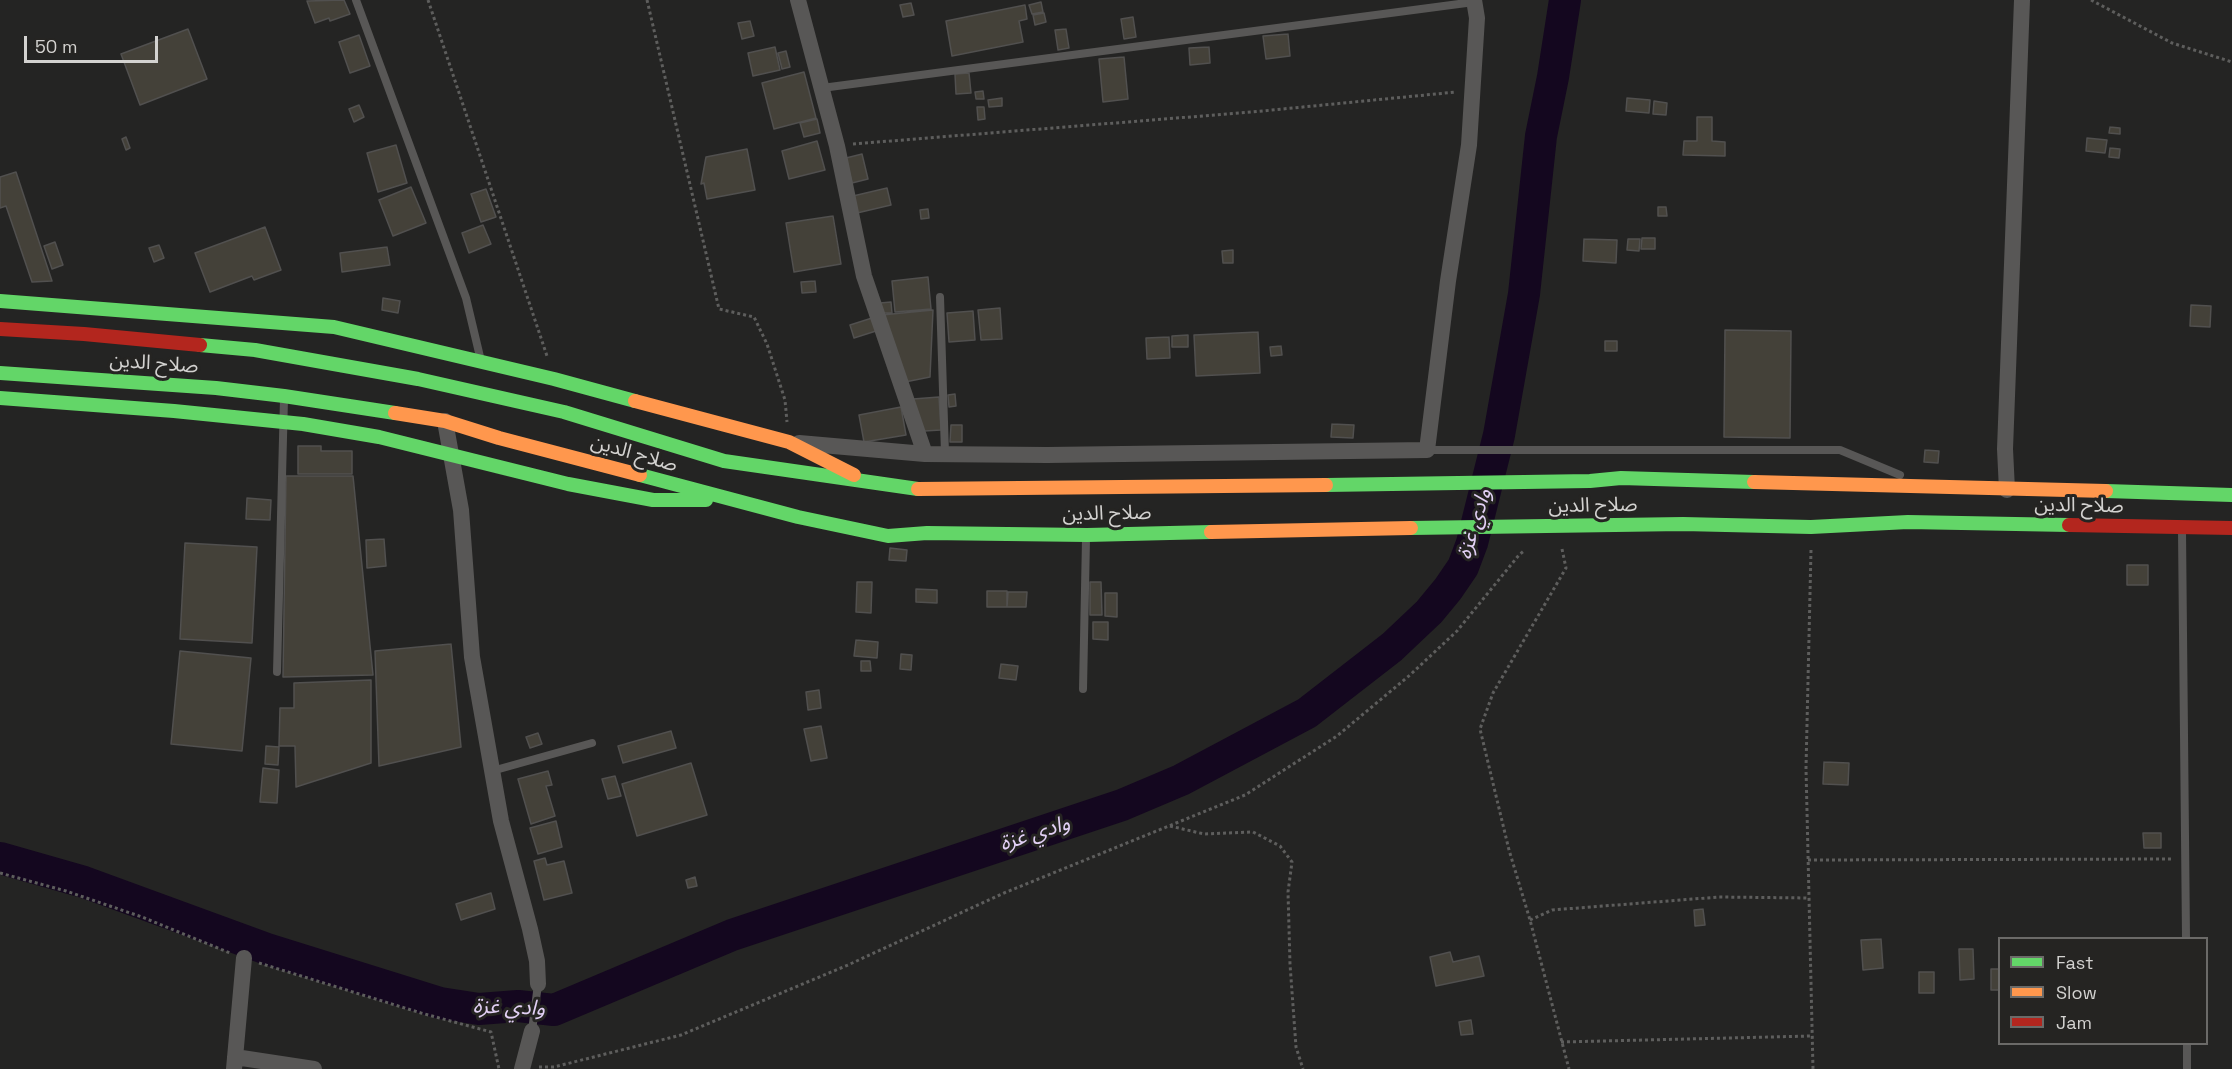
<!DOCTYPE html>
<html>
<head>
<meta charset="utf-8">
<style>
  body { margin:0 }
  #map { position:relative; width:2232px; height:1069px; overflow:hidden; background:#242423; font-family:"Space Grotesk",sans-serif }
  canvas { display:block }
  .legend { position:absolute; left:1998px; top:937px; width:210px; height:108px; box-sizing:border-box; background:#252422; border:2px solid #6b6a68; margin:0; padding:8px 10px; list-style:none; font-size:18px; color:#d3d2d0 }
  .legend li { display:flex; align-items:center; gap:12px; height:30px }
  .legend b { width:30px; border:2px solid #6b6a68 }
  .scale { position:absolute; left:24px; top:36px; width:134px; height:27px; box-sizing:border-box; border:3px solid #d3d2d0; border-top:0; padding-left:8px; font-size:18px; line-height:21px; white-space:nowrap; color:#d3d2d0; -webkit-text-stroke:4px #252422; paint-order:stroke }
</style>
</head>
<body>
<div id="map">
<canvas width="2232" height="1069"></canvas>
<ul class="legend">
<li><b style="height:8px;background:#63d668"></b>Fast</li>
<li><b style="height:8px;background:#ff974d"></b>Slow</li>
<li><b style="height:8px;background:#b3261e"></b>Jam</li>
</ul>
<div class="scale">50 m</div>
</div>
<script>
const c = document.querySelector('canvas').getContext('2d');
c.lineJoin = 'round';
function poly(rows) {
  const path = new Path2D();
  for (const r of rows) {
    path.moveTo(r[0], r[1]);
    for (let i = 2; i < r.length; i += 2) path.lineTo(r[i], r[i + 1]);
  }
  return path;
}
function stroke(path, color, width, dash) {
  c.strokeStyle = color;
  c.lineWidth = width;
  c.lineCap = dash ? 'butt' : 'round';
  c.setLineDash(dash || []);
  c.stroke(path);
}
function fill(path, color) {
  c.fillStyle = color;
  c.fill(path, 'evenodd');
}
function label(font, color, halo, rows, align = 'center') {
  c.font = font + ' "Space Grotesk","Noto Sans Arabic",sans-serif';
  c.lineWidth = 6;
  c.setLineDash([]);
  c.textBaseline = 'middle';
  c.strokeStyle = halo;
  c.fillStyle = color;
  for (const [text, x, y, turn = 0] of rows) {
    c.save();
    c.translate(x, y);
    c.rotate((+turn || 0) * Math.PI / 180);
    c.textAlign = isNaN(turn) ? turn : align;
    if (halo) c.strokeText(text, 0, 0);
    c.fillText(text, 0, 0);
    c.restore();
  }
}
stroke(poly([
  [0,858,84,882,267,949,440,1003,479,1009,518,1006,554,1010,732,935,1122,805,1181,780,1307,713,1392,647,1429,612,1448,589,1463,567,1472,543,1499,435,1524,294,1541,136,1553,77,1565,0]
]), '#14071f', 32);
const building = poly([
  [344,0,350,14,330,21,329,18,315,23,307,1,344,0],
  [1041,2,1043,12,1032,14,1029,5,1041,2],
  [911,3,914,15,903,17,900,5,911,3],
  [1025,5,1027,19,1019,21,1023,42,952,56,946,21,1025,5],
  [1044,13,1046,22,1035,25,1033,15,1044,13],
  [1133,17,1136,37,1124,39,1121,19,1133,17],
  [750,21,754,36,742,39,738,23,750,21],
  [188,29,207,79,140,105,121,54,188,29],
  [1066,29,1069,48,1058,50,1055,30,1066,29],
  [1288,34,1290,56,1266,59,1263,36,1288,34],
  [359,35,370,66,350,73,339,42,359,35],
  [775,47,780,70,753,76,748,53,775,47],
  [1209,47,1210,63,1190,65,1189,48,1209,47],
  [786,51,790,67,782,69,778,53,786,51],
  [1124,57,1128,99,1103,102,1099,59,1124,57],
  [804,72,816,118,774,129,762,83,804,72],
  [969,73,971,93,956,94,955,74,969,73],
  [983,91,984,99,976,99,975,92,983,91],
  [1002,98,1002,106,989,107,988,100,1002,98],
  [1627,98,1650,100,1649,113,1626,111,1627,98],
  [1654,101,1667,103,1666,115,1653,114,1654,101],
  [359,105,364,117,354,122,349,109,359,105],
  [977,107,984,107,985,119,978,120,977,107],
  [1697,117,1712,117,1712,141,1725,142,1725,156,1683,155,1684,141,1697,141,1697,117],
  [817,119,820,133,804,137,800,123,817,119],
  [2110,127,2120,128,2120,134,2109,133,2110,127],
  [126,137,130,148,126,150,122,139,126,137],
  [2087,138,2107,140,2105,153,2086,151,2087,138],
  [817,141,825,170,789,179,782,151,817,141],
  [396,145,407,183,378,192,367,153,396,145],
  [2110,148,2120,149,2119,158,2109,157,2110,148],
  [747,149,755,190,707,199,704,183,701,184,706,157,747,149],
  [862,154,868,179,852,183,846,158,862,154],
  [16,172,52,281,32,282,6,206,0,208,0,177,16,172],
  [411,187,426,223,393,236,379,200,411,187],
  [887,188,891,205,857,213,853,196,887,188],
  [486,189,496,217,481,222,471,194,486,189],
  [1658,207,1666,207,1667,216,1658,216,1658,207],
  [928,209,929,218,921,219,920,210,928,209],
  [833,216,841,264,794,272,786,223,833,216],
  [483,225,491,244,469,253,462,233,483,225],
  [265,227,281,270,254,280,252,276,210,292,195,253,265,227],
  [1642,238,1655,238,1655,249,1641,249,1642,238],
  [1584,239,1617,240,1616,263,1583,261,1584,239],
  [1628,239,1640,239,1639,251,1627,250,1628,239],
  [55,242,63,265,52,269,44,246,55,242],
  [159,245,164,258,154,262,149,248,159,245],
  [387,247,390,265,342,272,340,253,387,247],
  [1233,250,1233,263,1223,263,1222,251,1233,250],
  [928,277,931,309,895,312,892,281,928,277],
  [815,281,816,292,802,293,801,282,815,281],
  [383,298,400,301,398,313,382,310,383,298],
  [891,302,892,313,881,313,880,303,891,302],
  [2191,305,2211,306,2210,327,2190,326,2191,305],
  [1000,308,1002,339,981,340,978,310,1000,308],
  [933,310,930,377,905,382,882,315,933,310],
  [973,311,975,340,949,342,947,313,973,311],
  [872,318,876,331,854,338,850,325,872,318],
  [1725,330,1791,331,1790,438,1724,437,1725,330],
  [1258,332,1260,373,1196,376,1194,335,1258,332],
  [1188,335,1188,347,1172,347,1172,336,1188,335],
  [1169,337,1170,358,1147,359,1146,338,1169,337],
  [1605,341,1617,341,1617,351,1605,351,1605,341],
  [1281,346,1282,355,1271,356,1270,347,1281,346],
  [955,394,956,406,949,407,948,395,955,394],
  [939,397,941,430,924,431,913,399,939,397],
  [901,407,906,435,864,442,859,415,901,407],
  [1332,424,1354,425,1353,438,1331,437,1332,424],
  [951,425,962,425,962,442,950,442,951,425],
  [298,446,321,446,321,451,352,451,352,474,298,474,298,446],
  [1925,450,1939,451,1938,463,1924,462,1925,450],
  [286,476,353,476,373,675,283,677,286,476],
  [247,498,271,500,270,520,246,519,247,498],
  [384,539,386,566,367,568,366,540,384,539],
  [185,543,257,547,252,643,180,639,185,543],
  [890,548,907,550,906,561,889,560,890,548],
  [2127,565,2148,565,2148,585,2127,585,2127,565],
  [857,582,872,582,871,613,856,612,857,582],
  [1090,582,1101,582,1102,615,1090,615,1090,582],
  [916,589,937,590,937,603,916,602,916,589],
  [987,591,1007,591,1007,607,987,607,987,591],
  [1008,592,1027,592,1026,607,1007,607,1008,592],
  [1105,593,1117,593,1117,617,1105,616,1105,593],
  [1093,622,1108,622,1108,640,1093,639,1093,622],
  [856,640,878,642,877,658,854,656,856,640],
  [451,644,461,747,379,766,375,651,451,644],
  [180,651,251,658,242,751,171,744,180,651],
  [901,654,912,655,911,670,900,669,901,654],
  [861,661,870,661,871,671,861,671,861,661],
  [1001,664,1018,666,1016,680,999,678,1001,664],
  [371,680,371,763,296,787,295,746,279,746,280,708,294,708,294,683,371,680],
  [819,690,821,708,808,710,806,692,819,690],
  [821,726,827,758,811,761,804,729,821,726],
  [671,731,676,748,623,763,618,746,671,731],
  [538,733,542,744,530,748,526,737,538,733],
  [266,746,279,747,278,765,265,764,266,746],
  [1824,762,1849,763,1848,785,1823,784,1824,762],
  [691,763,707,815,637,836,622,784,691,763],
  [263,768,279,770,277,803,260,802,263,768],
  [548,771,552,785,546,786,555,816,531,824,518,779,548,771],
  [615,776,621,796,608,799,602,779,615,776],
  [556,821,562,847,538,854,530,828,556,821],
  [2143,833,2161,833,2161,848,2144,848,2143,833],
  [545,858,547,865,564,861,572,893,544,900,534,861,545,858],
  [695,877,697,886,688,888,686,880,695,877],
  [491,893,495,909,461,920,456,904,491,893],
  [1703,909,1705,925,1695,926,1694,910,1703,909],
  [1881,939,1883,968,1863,970,1861,940,1881,939],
  [1959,949,1973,949,1974,979,1960,980,1959,949],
  [1450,952,1453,962,1479,956,1484,976,1436,986,1430,957,1450,952],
  [1991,969,2000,969,2000,990,1991,990,1991,969],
  [1919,972,1934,972,1934,993,1919,993,1919,972],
  [1471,1020,1473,1034,1461,1035,1459,1022,1471,1020]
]);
fill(building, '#444139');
stroke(building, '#51504f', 1.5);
stroke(poly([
  [428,0,547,356],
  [647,0,719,309,754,317,767,344,785,400,787,422],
  [2091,0,2172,43,2232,62],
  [853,144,1252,112,1456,92],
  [1562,549,1566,568,1493,693,1480,729,1509,850,1530,920,1569,1069],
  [1811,550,1806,768,1813,1069],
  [1170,826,1204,834,1253,832,1280,846,1292,862,1288,892,1290,964,1296,1047,1303,1069],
  [1808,860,2172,859],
  [0,873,66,891,142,917,230,953],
  [1530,920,1552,910,1719,897,1809,898],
  [259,963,421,1013,491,1032,499,1069],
  [1561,1042,1812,1036],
  [539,1067,554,1067,681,1035,848,965,1004,893,1245,795,1337,736,1410,675,1457,631,1519,555,1525,550]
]), '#5e5e5d', 3, [3, 3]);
stroke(poly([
  [356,0,466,298,481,361],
  [822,88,1474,2],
  [940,297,945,453],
  [1427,450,1840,450,1900,475],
  [2182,531,2186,938],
  [277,672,284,399],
  [1083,689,1086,539],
  [492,771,592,743],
  [532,1031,538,984],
  [2187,1044,2187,1069]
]), '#585756', 8);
stroke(poly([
  [798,0,837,146,864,276,925,454],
  [445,421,461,510,472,657,501,821,530,929,537,961,538,984],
  [799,443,925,454,1047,455,1427,450,1448,281,1469,145,1477,18,1474,0],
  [2007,490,2005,449,2022,0],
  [235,1057,314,1069],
  [234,1069,244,958],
  [522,1069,532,1031]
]), '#585756', 16);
stroke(poly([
  [0,301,334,327,554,379,635,401],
  [200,345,255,350,418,379,564,412,724,461,918,489],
  [0,373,216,388,284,396,395,413],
  [0,398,174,411,303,424,379,437,568,484,653,500,706,500],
  [640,475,798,517,888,536,927,533,1087,535,1211,532],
  [1326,485,1590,481,1621,478,1754,482],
  [2106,491,2232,495],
  [1411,528,1683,524,1811,527,1908,522,2069,525]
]), '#63d668', 14);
stroke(poly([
  [635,401,789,442,854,475],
  [395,413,445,421,499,438,640,475],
  [1754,482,2106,491],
  [918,489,1326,485],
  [1211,532,1411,528]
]), '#ff974d', 14);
stroke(poly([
  [0,329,84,334,200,345],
  [2069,525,2232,528]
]), '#b3261e', 14);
label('20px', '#d3d2d0', '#252422', [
  ["صلاح الدين",154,364,4],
  ["صلاح الدين",634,454,16],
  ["صلاح الدين",1593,506,-1],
  ["صلاح الدين",2079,506,1],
  ["صلاح الدين",1107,514,-1]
]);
label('italic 21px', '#e3d1f6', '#252422', [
  ["وادي غزة",1475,524,-73],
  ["وادي غزة",1035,834,-18],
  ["وادي غزة",509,1008,2]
]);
</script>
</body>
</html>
